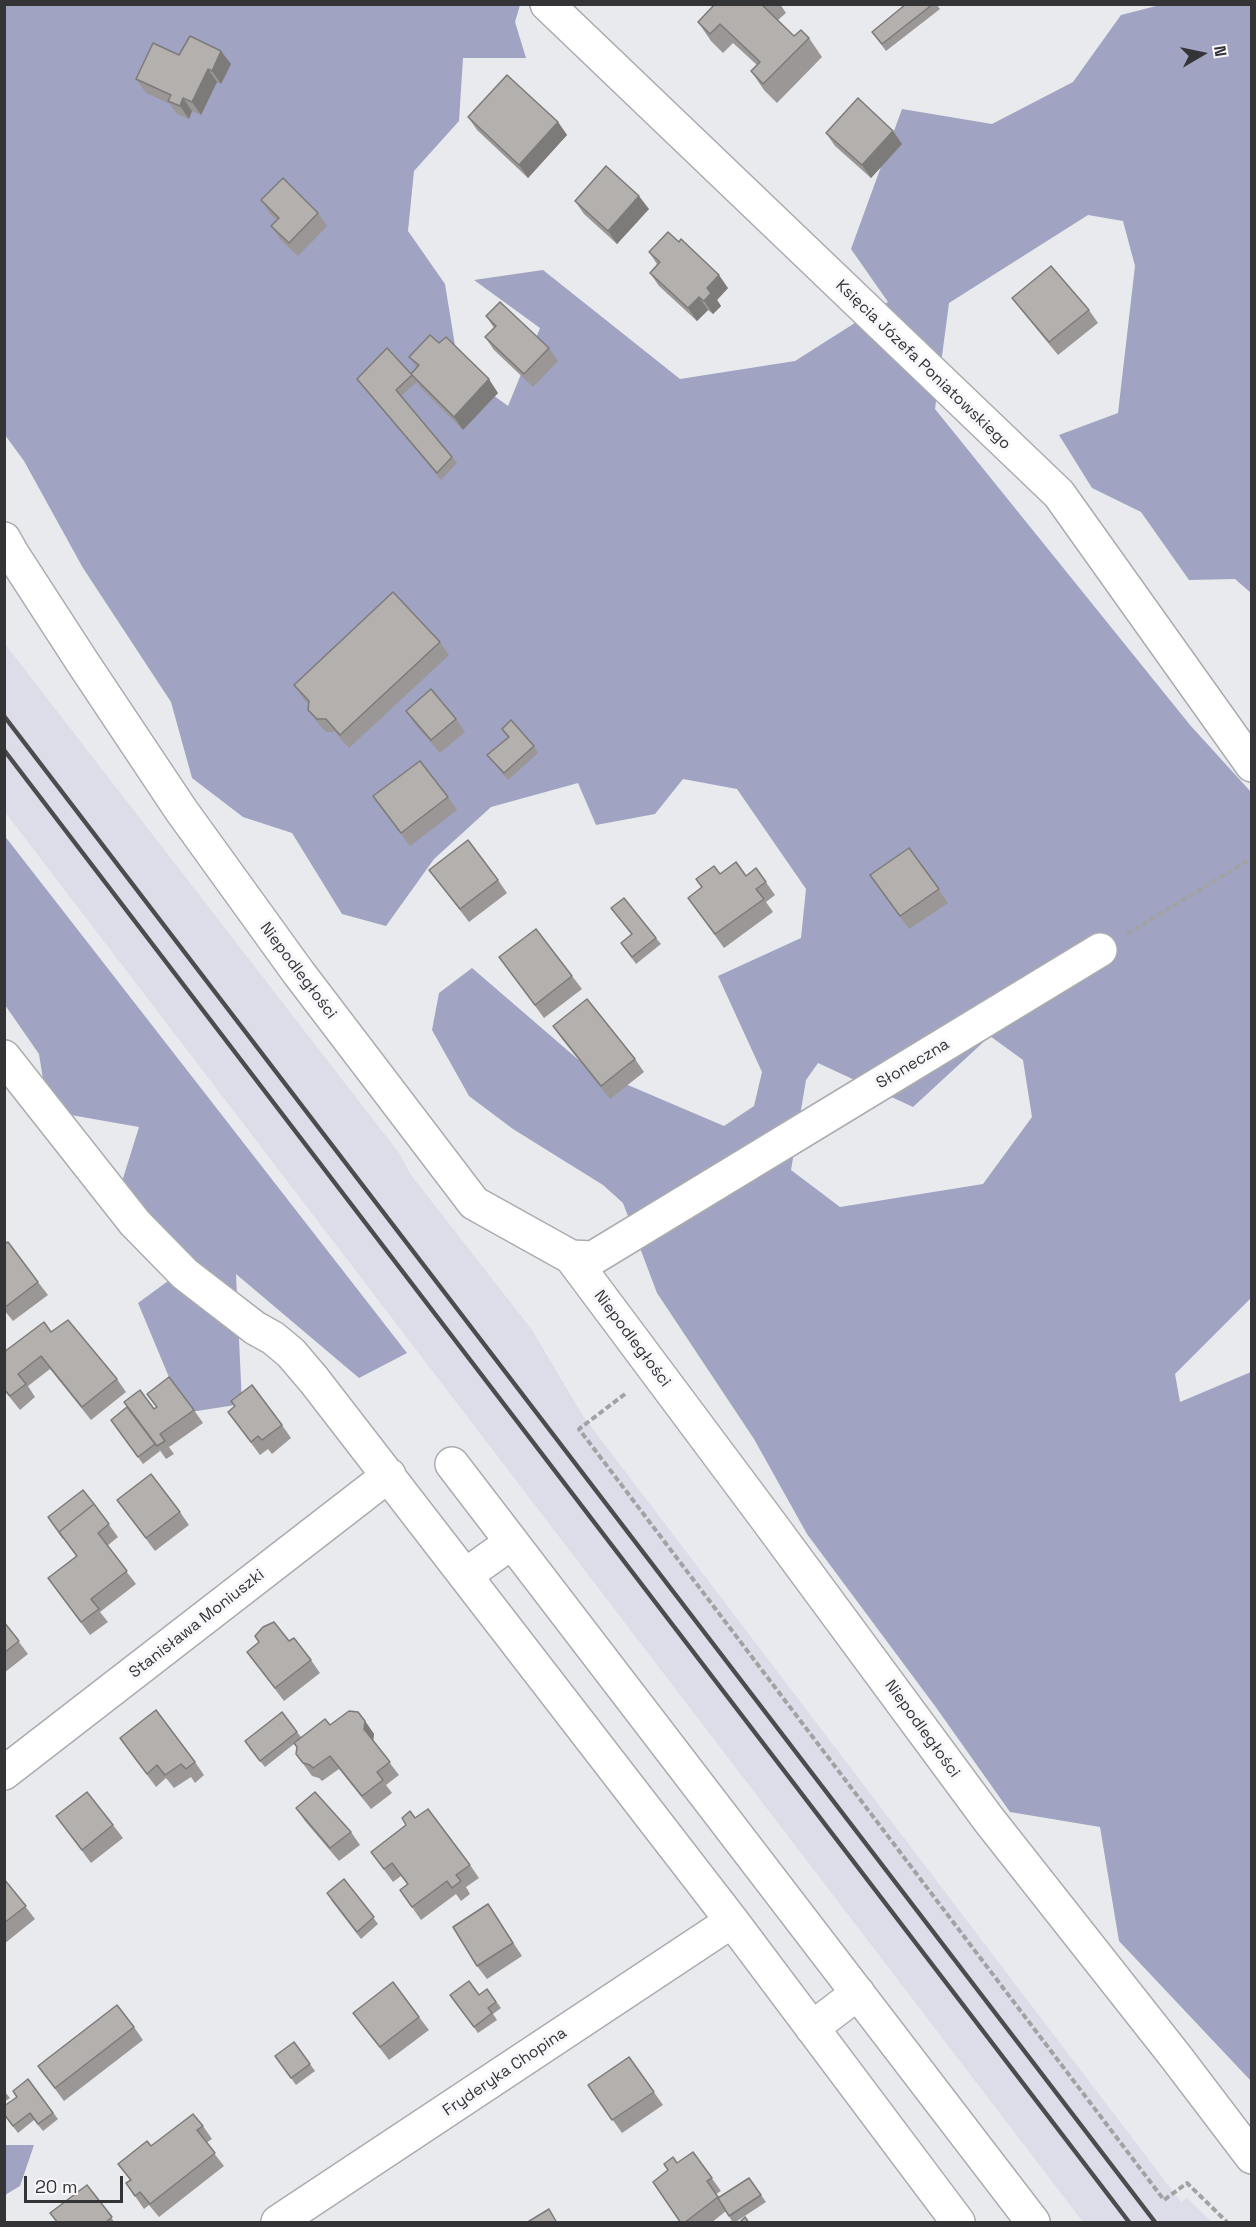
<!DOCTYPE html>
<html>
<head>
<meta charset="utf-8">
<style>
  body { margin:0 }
  #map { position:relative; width:1256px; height:2227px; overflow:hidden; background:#e9eaed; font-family:"Space Grotesk",sans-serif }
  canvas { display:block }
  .frame { position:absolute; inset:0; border:6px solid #343436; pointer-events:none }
  .north { position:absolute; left:1172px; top:24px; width:60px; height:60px; -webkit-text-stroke:4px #f7f7fb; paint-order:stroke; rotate:81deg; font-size:16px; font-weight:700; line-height:24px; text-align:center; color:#343436 }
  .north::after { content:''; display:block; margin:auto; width:21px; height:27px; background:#343436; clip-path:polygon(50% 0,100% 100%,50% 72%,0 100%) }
  .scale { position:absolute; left:24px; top:2176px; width:99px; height:27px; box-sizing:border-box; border:3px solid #343436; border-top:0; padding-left:8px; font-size:18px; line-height:21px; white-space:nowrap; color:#343436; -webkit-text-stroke:4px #f7f7fb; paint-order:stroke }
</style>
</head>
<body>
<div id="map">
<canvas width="1256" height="2227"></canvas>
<div class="frame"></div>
<div class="north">N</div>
<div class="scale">20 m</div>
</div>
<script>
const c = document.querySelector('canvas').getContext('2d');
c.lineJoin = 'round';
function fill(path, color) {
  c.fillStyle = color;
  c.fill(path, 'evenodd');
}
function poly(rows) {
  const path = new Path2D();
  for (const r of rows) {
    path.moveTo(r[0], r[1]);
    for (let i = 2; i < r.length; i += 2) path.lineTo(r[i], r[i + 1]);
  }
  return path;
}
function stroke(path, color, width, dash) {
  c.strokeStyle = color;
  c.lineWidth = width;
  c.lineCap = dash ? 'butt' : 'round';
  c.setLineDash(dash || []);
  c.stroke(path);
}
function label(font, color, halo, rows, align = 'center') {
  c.font = font + ' "Space Grotesk",sans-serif';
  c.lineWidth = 6;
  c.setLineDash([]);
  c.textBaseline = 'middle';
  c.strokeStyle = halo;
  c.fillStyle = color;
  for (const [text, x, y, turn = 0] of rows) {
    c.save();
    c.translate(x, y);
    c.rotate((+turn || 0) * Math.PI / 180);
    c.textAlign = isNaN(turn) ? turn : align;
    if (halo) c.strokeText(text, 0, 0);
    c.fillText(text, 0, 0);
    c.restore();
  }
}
fill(poly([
  [5,644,399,1153,411,1175,532,1330,583,1416,1181,2202,1187,2198,1212,2222,1083,2222,5,812]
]), '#dcdde8');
fill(poly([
  [5,5,520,5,515,22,526,58,531,58,463,58,459,121,414,171,408,231,445,284,459,370,508,406,540,328,474,280,543,270,680,379,795,361,888,302,851,249,902,109,992,124,1073,82,1121,15,1160,5,1251,5,1251,593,1235,579,1189,580,1141,512,1092,488,1059,435,1118,413,1135,266,1123,221,1088,215,949,303,935,409,1190,725,1251,792,1251,1298,1175,1374,1180,1402,1251,1372,1251,2081,1119,1941,1100,1827,1010,1812,935,1706,807,1534,754,1439,657,1293,623,1203,603,1185,513,1129,469,1096,432,1030,439,993,472,968,588,1068,724,1126,754,1106,762,1072,718,976,801,938,806,889,737,789,683,779,655,814,596,825,578,783,491,807,434,859,386,926,342,914,292,833,243,817,192,778,171,702,83,568,24,461,5,435],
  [990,1036,1023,1060,1032,1117,983,1184,840,1207,791,1170,806,1080,818,1063,913,1107],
  [4,835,407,1353,359,1378,236,1274,242,1404,184,1413,138,1303,190,1265,120,1188,139,1127,48,1111,39,1054,5,1005],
  [5,2145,34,2145,20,2186,5,2195]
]), '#a0a3c1');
const minor = poly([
  [547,4,1059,494,1252,765],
  [4,539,13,555,83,663,181,810,298,972,474,1203,571,1257,766,1518,989,1820,1176,2057,1252,2157],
  [4,1057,135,1223,185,1274,255,1328,273,1338,291,1353,314,1380,732,1921,958,2222],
  [571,1257,593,1258,1100,950],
  [452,1464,1033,2222],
  [466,1575,512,1542],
  [4,1773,389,1475],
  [812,2028,858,1993],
  [278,2222,732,1921]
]);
stroke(minor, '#abacaf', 36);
stroke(poly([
  [1127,934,1252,858],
  [625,1394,579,1429,1164,2200,1187,2183,1227,2222]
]), '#a2a2a5', 4, [6, 3]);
stroke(minor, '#fff', 33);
stroke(poly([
  [4,716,1155,2222],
  [4,750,1129,2222]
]), '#4c4c4f', 4.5);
fill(poly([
  [715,4,780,4,786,13,778,20,794,36,809,38,822,57,777,103,764,90,751,71,757,65,733,43,723,53,711,41,698,22],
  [906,4,936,4,940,9,886,51,872,32],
  [179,55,231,64,221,84,217,82,201,115,192,111,189,119,177,114,170,104,146,93,136,79],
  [468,117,558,122,567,135,528,178,477,130],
  [893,131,902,144,871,178,835,146,826,133],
  [261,200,318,213,327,226,298,256,280,239,271,226,277,220,270,214],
  [575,201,649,209,617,244,584,214],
  [649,252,728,288,717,300,721,306,713,314,708,310,697,321,659,286,650,273,657,264],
  [1012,298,1089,310,1098,323,1058,355,1022,311],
  [486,316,549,348,558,361,533,387,494,350,485,337,494,328],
  [409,357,498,393,463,430,420,387,417,382,401,396,457,463,441,480,357,379,411,374,417,368],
  [440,642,449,655,349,748,335,732,326,732,318,723,308,710,309,705,303,698,294,685],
  [406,711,456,719,465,732,440,753,415,724],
  [502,729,534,746,538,753,508,780,487,755,508,738],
  [373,796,448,797,457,810,410,846],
  [909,848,948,903,909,929,870,875],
  [756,868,775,895,766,902,773,912,724,948,688,898,720,874,746,876],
  [429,870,498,880,507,893,469,922],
  [611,908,656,938,661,944,636,964,621,943,632,935],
  [499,957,572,976,582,989,544,1018],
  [553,1026,635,1059,644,1072,610,1099,562,1039],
  [4,1244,38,1282,48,1295,13,1321,4,1310],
  [51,1332,117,1379,126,1392,91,1420,50,1369,28,1386,35,1397,20,1410,4,1390,4,1352],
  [147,1394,194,1410,203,1423,169,1447,174,1454,166,1459,159,1449,160,1451,143,1464,111,1420,154,1409,156,1407],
  [228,1412,282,1425,291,1438,272,1454,268,1449,260,1455],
  [117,1500,180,1512,189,1525,155,1551],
  [94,1504,118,1537,107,1546,136,1584,100,1612,108,1622,90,1635,48,1578,76,1556,48,1517],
  [4,1622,28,1654,4,1673],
  [289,1641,311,1660,320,1673,284,1701,247,1652],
  [365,1721,374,1734,373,1741,399,1775,386,1785,392,1793,371,1809,339,1769,322,1781,319,1778,312,1776,296,1754,297,1747,294,1744,265,1767,249,1748,297,1732,301,1737,330,1725],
  [120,1738,195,1762,204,1775,195,1783,191,1777,174,1788,166,1778,156,1787],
  [296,1808,351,1832,360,1845,339,1861,305,1821],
  [56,1816,113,1825,123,1838,91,1863],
  [415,1818,470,1865,479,1878,466,1887,470,1894,461,1901,456,1894,421,1920,400,1890,407,1884,401,1876,393,1882,371,1852],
  [4,1879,35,1919,4,1944],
  [344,1879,378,1924,361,1939,331,1900],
  [488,1904,522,1956,487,1979,477,1966],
  [487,1989,501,2008,493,2014,497,2020,478,2033,450,1995,479,1995],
  [353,2013,419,2017,429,2030,389,2060],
  [134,2027,143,2040,64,2101,38,2066],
  [294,2042,315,2071,296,2085,275,2056],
  [629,2057,663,2105,622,2133,588,2085],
  [28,2079,58,2119,43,2131,34,2120,18,2133,4,2115],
  [4,2091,10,2098,4,2102],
  [203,2126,212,2139,206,2143,224,2166,159,2217,149,2205,144,2209,126,2183,130,2180,118,2164,151,2146],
  [693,2152,721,2191,716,2194,719,2198,749,2178,766,2202,734,2223,733,2223,726,2211,711,2223,681,2223,668,2170,673,2157,677,2163],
  [87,2185,115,2223,57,2223,50,2213]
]), '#9a9796');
fill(poly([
  [221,51,231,64,221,84,212,71],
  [208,69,217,82,201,115,192,102],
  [183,98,192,111,189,119,180,106],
  [558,122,567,135,528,178,519,165],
  [893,131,902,144,871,178,862,165],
  [639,196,649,209,617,244,608,231],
  [719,275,728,288,717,300,721,306,713,314,704,301,707,288],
  [699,297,708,310,697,321,688,308],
  [489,379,498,393,463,430,454,417],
  [365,1721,374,1734,373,1742,364,1729]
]), '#7d7b7a');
const building = poly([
  [715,4,761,4,794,36,801,30,809,38,763,84,751,71,760,62,755,57,720,24,710,34,698,22,715,4],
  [906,4,933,4,882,44,872,32,906,4],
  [190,36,221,51,212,71,208,69,192,102,183,98,180,106,168,101,171,95,136,79,153,43,179,55,190,36],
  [507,75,558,122,519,165,468,117,507,75],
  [858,98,893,131,862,165,826,133,858,98],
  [606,166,639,196,608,231,575,201,606,166],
  [283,178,318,213,289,243,271,226,279,218,261,200,283,178],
  [668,232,679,242,681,239,719,275,707,288,711,293,704,301,699,297,688,308,650,273,660,262,649,252,668,232],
  [1051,266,1089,310,1049,342,1012,298,1051,266],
  [500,302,549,348,524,374,485,337,496,326,486,316,500,302],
  [430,335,439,343,446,337,489,379,454,417,411,374,419,365,409,357,430,335],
  [387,348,412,375,396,390,452,457,437,473,357,379,387,348],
  [393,592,440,642,340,735,326,719,317,719,308,710,309,701,294,685,393,592],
  [431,689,456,719,431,740,406,711,431,689],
  [511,720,534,746,504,773,487,755,509,737,502,729,511,720],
  [420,761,448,797,401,833,373,796,420,761],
  [468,840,498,880,460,909,429,870,468,840],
  [909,848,939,889,900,916,870,875,909,848],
  [736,862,746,876,756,868,766,882,756,889,764,899,715,934,688,898,702,887,696,879,714,866,720,874,736,862],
  [624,898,656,938,632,957,621,943,632,934,611,908,624,898],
  [536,929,572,976,535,1005,499,957,536,929],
  [587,999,635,1059,601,1086,553,1026,587,999],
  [8,1242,38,1282,4,1308,4,1244,8,1242],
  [68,1320,117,1379,82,1407,41,1356,18,1374,26,1384,10,1396,4,1389,4,1352,44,1322,51,1332,68,1320],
  [169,1377,194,1410,160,1434,165,1441,157,1446,124,1402,140,1390,154,1409,157,1407,147,1394,169,1377],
  [252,1385,282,1425,262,1440,258,1436,251,1442,228,1412,235,1406,231,1401,252,1385],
  [127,1407,155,1444,138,1457,111,1420,127,1407],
  [151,1474,180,1512,146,1538,117,1500,151,1474],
  [83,1490,94,1504,59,1532,63,1538,48,1517,83,1490],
  [94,1504,109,1524,98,1533,127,1571,91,1599,99,1609,81,1622,48,1578,77,1556,59,1532,94,1504],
  [4,1622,19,1641,4,1653,4,1622],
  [274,1622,289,1641,294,1638,311,1660,275,1688,247,1652,259,1642,255,1636,263,1627,274,1622],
  [156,1710,195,1762,186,1769,181,1764,165,1775,157,1765,147,1774,120,1738,156,1710],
  [349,1711,358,1712,365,1721,364,1729,390,1762,377,1772,383,1780,362,1796,330,1756,313,1768,310,1765,303,1763,296,1754,297,1747,294,1743,325,1719,330,1725,349,1711],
  [282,1712,297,1732,260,1761,245,1741,282,1712],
  [87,1792,113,1825,82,1850,56,1816,87,1792],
  [315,1792,351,1832,330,1848,296,1808,315,1792],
  [428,1809,470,1865,456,1875,461,1881,452,1888,447,1881,412,1907,400,1890,408,1884,392,1863,384,1869,371,1852,406,1825,402,1818,410,1811,415,1818,428,1809],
  [4,1879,26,1906,4,1923,4,1879],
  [344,1879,374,1917,357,1932,327,1893,344,1879],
  [488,1904,513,1943,477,1966,453,1927,488,1904],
  [469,1981,479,1995,487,1989,496,2002,488,2008,492,2013,474,2027,450,1995,469,1981],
  [393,1982,419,2017,380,2047,353,2013,393,1982],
  [117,2005,134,2027,55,2088,38,2066,117,2005],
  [294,2042,310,2064,291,2078,275,2056,294,2042],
  [629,2057,654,2092,612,2120,588,2085,629,2057],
  [28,2079,53,2113,38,2124,30,2113,13,2126,4,2114,4,2106,17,2097,13,2091,28,2079],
  [193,2114,203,2126,197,2130,215,2153,150,2204,140,2192,135,2196,126,2183,131,2180,118,2164,147,2141,151,2146,193,2114],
  [693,2152,712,2178,707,2181,718,2197,684,2223,681,2223,653,2182,668,2170,664,2164,673,2157,677,2163,693,2152],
  [749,2178,761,2195,729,2216,718,2198,749,2178],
  [87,2185,112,2217,105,2223,58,2223,50,2213,87,2185],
  [549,2209,557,2223,526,2223,549,2209],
  [745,2217,749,2223,739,2223,745,2217]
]);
fill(building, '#b3b0ae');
stroke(building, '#7d7b7a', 1.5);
label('16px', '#343436', '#f7f7fb', [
  ["Księcia Józefa Poniatowskiego",923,365,44],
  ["Niepodległości",298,971,53],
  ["Słoneczna",913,1064,-31],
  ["Niepodległości",632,1339,53],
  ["Stanisława Moniuszki",197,1624,-38],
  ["Niepodległości",922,1729,54],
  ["Fryderyka Chopina",505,2072,-34]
]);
</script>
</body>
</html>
